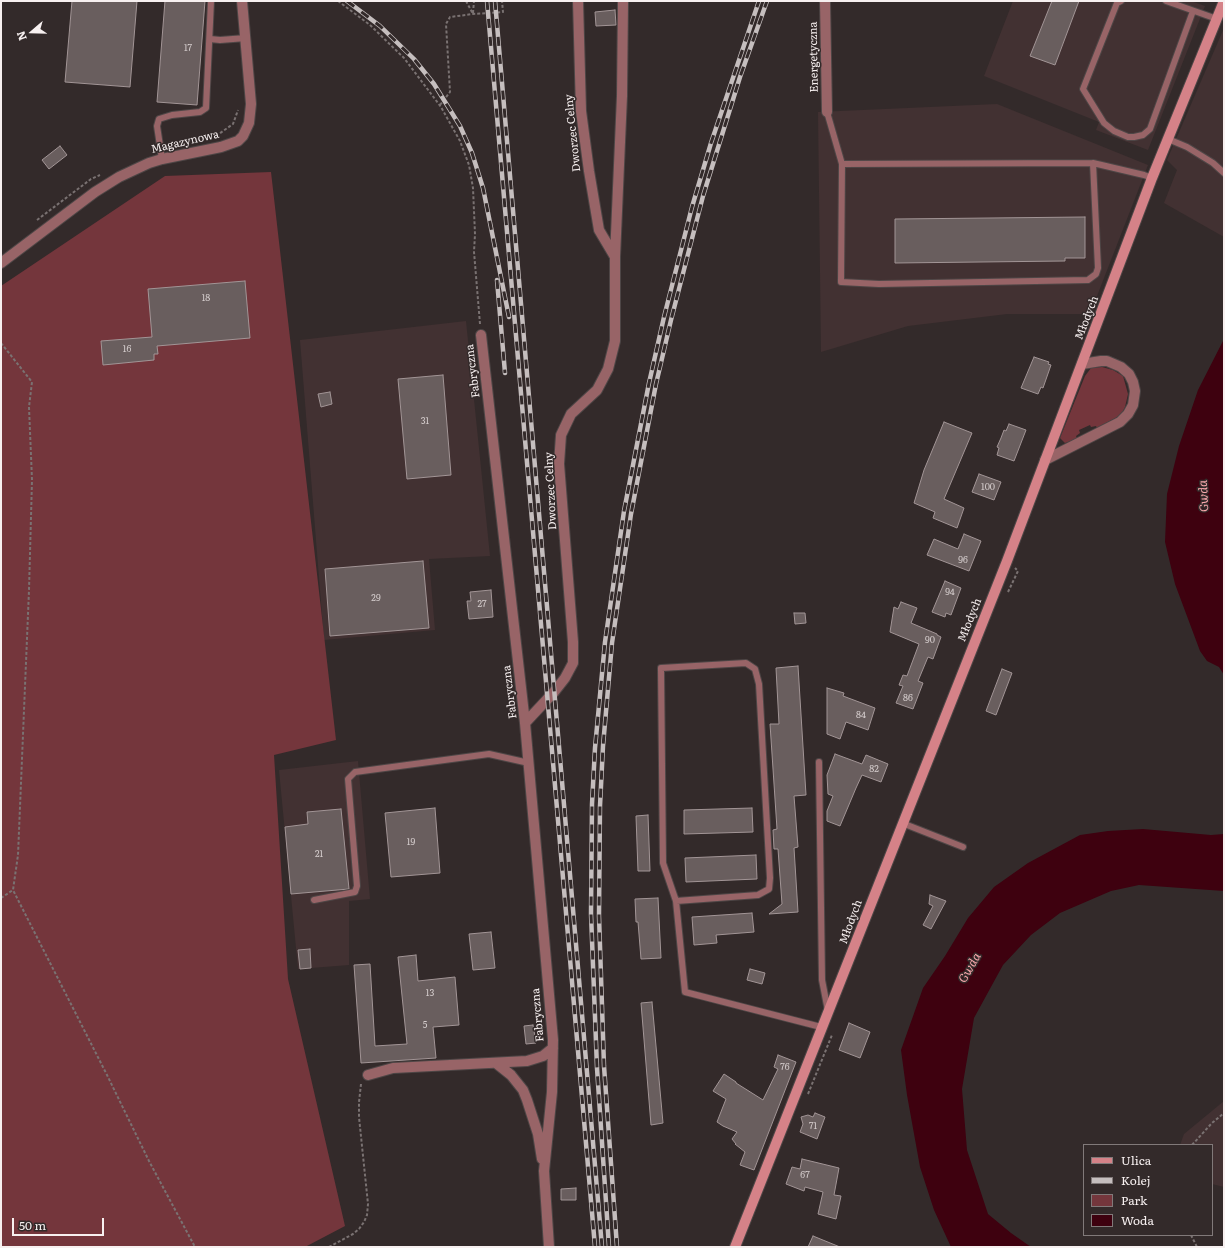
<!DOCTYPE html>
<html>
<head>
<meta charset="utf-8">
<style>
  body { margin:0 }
  #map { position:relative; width:1225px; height:1248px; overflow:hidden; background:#332a2a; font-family:Literata,serif }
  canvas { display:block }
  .frame { position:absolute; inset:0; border:2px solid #f7f0f0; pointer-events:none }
  .legend { position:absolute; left:1083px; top:1144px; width:130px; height:92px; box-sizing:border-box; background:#332a2a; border:1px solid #817979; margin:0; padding:5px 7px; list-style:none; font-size:12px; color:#f7f0f0 }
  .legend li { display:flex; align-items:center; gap:8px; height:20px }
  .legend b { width:20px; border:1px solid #817979 }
  .north { position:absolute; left:12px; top:12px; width:40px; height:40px; -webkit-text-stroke:3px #332a2a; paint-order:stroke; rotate:250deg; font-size:11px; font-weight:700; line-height:16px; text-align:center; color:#f7f0f0 }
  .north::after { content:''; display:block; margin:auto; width:14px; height:18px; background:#f7f0f0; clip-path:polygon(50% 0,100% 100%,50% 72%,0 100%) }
  .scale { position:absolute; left:12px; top:1218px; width:92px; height:18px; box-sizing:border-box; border:2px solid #f7f0f0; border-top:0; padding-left:5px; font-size:12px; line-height:14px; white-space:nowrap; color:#f7f0f0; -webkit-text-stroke:3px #332a2a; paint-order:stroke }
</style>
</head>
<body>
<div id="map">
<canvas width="1225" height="1248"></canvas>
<div class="frame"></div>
<ul class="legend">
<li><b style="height:5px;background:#d58288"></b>Ulica</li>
<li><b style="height:5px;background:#c5bebe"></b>Kolej</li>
<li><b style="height:11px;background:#74363c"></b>Park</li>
<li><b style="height:11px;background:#3e010f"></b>Woda</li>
</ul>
<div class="north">N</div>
<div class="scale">50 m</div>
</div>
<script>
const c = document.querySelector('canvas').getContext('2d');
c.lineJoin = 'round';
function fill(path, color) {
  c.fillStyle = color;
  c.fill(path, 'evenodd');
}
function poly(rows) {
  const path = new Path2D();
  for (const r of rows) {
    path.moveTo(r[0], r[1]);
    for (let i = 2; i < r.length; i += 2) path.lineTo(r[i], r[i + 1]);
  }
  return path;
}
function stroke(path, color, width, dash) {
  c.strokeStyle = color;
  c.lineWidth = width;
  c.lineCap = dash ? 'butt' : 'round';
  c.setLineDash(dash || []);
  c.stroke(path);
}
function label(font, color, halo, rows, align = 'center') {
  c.font = font + ' Literata,serif';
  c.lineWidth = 3;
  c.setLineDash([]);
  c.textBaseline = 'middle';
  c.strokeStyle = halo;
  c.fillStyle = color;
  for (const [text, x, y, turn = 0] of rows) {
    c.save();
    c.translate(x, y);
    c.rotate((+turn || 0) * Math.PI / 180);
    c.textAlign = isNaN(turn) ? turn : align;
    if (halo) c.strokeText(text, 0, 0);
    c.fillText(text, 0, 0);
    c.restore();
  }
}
fill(poly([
  [1013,1,1191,1,1205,6,1148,150,1096,130,1099,122,984,76],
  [1224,28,1224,237,1164,203,1177,170,1167,160],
  [997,104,1148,165,1090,314,1007,314,908,326,821,352,818,112],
  [466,321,490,556,429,559,435,630,324,640,300,340],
  [358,761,370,899,349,901,349,965,298,969,279,770],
  [1224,1101,1224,1187,1212,1184,1212,1145,1180,1145,1184,1134]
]), '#423132');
fill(poly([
  [271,172,336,740,274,755,288,979,345,1226,305,1247,1,1247,1,286,165,176],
  [1102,367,1113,370,1123,376,1128,394,1125,407,1121,415,1097,428,1096,426,1091,427,1090,425,1079,430,1080,433,1076,436,1077,439,1065,443,1060,438,1085,376,1091,368]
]), '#74363c');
fill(poly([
  [1224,339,1224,675,1219,667,1207,661,1200,651,1175,584,1165,542,1167,494,1179,446,1198,390],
  [1143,829,1211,835,1224,834,1224,891,1139,885,1111,891,1060,913,1031,935,1003,965,974,1018,962,1089,967,1150,988,1214,1011,1233,1031,1247,951,1247,934,1210,920,1167,907,1095,901,1050,923,988,945,956,968,918,994,887,1028,863,1080,835,1108,831]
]), '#3e010f');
const building = poly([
  [72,1,137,1,130,87,65,82,72,1],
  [165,1,205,1,197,105,157,102,165,1],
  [1052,1,1079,1,1055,65,1030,56,1052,1],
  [615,10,616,25,596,26,595,12,615,10],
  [60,146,67,155,49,169,42,160,60,146],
  [1085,217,1085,258,1065,258,1065,261,895,263,895,219,1085,217],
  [245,281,250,338,157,346,158,354,154,354,154,360,103,365,101,341,152,337,148,289,245,281],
  [1034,357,1049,362,1048,364,1051,365,1043,388,1041,387,1038,394,1021,388,1034,357],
  [443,375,451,475,407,479,398,379,443,375],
  [330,392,332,404,321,407,318,394,330,392],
  [944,422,972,433,944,499,964,508,957,528,933,518,935,512,914,503,924,470,944,422],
  [1009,424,1026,430,1014,461,997,455,999,448,997,447,1001,438,1004,430,1006,431,1009,424],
  [979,474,1001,482,994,500,972,492,979,474],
  [964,534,981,541,969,571,927,555,934,539,958,549,964,534],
  [423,561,429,628,330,636,325,569,423,561],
  [945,581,961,588,951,615,946,613,945,617,932,612,945,581],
  [491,590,493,617,469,619,467,601,471,601,470,592,491,590],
  [901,602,917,608,911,623,937,634,937,635,941,637,933,659,928,657,918,681,923,683,913,709,896,703,903,686,899,685,903,675,907,676,919,644,890,632,894,607,898,609,901,602],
  [794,613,805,613,806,623,795,624,794,613],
  [798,666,806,795,794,796,798,847,794,848,798,912,769,914,782,904,778,849,774,849,773,830,777,829,770,724,779,724,776,668,798,666],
  [1002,669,1012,673,996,715,986,711,1002,669],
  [827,688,844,693,843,696,875,708,868,730,846,722,840,739,827,734,827,688],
  [835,754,862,764,866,755,888,764,881,782,862,775,856,788,840,826,827,821,827,811,833,796,828,794,827,775,835,754],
  [435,808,440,873,391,877,385,813,435,808],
  [752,808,753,832,684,834,684,810,752,808],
  [341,809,349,889,291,894,285,827,308,824,307,812,341,809],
  [648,815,650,871,638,871,636,816,648,815],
  [756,855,757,879,686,882,685,858,756,855],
  [930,895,946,901,931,929,923,925,933,906,929,904,930,895],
  [658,898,661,958,641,959,638,922,636,922,635,899,658,898],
  [752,913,754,932,716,935,717,943,694,945,692,917,752,913],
  [491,932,495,968,473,970,469,934,491,932],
  [310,949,311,968,300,969,298,950,310,949],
  [416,955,418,981,455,977,459,1025,433,1027,436,1058,361,1063,354,965,370,964,375,1046,407,1044,398,957,416,955],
  [750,969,765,973,762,984,747,980,750,969],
  [652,1002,663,1123,651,1125,641,1003,652,1002],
  [849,1023,870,1032,860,1058,839,1050,849,1023],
  [533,1025,536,1043,526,1044,524,1026,533,1025],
  [778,1055,796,1062,754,1170,740,1165,745,1152,735,1144,736,1144,732,1139,737,1132,723,1126,717,1122,726,1099,713,1091,724,1074,736,1082,736,1083,763,1100,778,1069,774,1067,778,1055],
  [815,1113,825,1117,817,1139,800,1132,803,1124,801,1117,808,1115,813,1117,815,1113],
  [802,1159,839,1168,834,1195,841,1196,836,1219,818,1214,823,1192,805,1187,804,1191,786,1184,792,1167,800,1169,802,1159],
  [576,1188,576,1200,561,1200,561,1189,576,1188],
  [813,1236,840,1247,808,1247,813,1236]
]);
fill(building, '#695e5e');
stroke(building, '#a29596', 1);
const lane = poly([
  [1121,1,1117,3,1083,89,1104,123,1114,131,1128,137,1134,137,1143,135,1150,129,1193,11],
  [1166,1,1217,19],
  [210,39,220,40,246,38],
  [827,112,842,164,841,282,879,284,1088,280,1096,274,1098,268,1093,163],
  [1168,139,1187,147,1213,163,1224,173],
  [162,159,157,126,159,119,172,115,200,112,206,108,211,1],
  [842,164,1093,163,1144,175,1152,178],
  [819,762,822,980,828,1011],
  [902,823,963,847],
  [314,900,355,892,357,886,348,779,355,772,489,754,529,763],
  [676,901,758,895,769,889,770,878,759,684,755,669,746,663,661,668,663,863,676,901,685,992,821,1027]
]);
const street = poly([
  [578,1,581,111,589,171,599,230,615,257],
  [825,1,827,112],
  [1,263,95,192,119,177,149,163,162,159,221,147,238,141,243,136,249,123,251,104,242,1],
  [481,335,525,723,553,1040,552,1092,544,1171,549,1247],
  [1045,460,1120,422,1128,414,1133,405,1135,391,1133,382,1129,374,1121,367,1107,361,1101,361,1082,364],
  [525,723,554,692,565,678,573,663,573,642,559,464,561,435,571,414,597,390,608,369,615,341,615,257,622,96,623,1],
  [496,1063,511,1075,523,1090,527,1100,538,1134,542,1159],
  [368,1075,393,1068,527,1061,543,1056,553,1048]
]);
const secondary = poly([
  [735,1247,1007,561,1152,178,1224,1]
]);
stroke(lane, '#4e4646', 8);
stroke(street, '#4e4646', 12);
stroke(secondary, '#4e4646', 12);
stroke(poly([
  [338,1,370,25,404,58,441,107,460,141,469,165,473,188,475,234,474,252,480,324],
  [466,1,473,14],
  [473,13,474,1],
  [440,105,450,92,446,24,450,17,473,14,503,12,502,1],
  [216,136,233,124,238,110],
  [169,143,192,140],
  [37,220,91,179,100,175],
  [1,343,32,382,29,407,32,480,29,590,18,855,13,890,107,1075,149,1161,195,1247],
  [1008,592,1018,571,1015,568],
  [1,898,13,890],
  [808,1094,832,1035],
  [1192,1145,1212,1123,1224,1113],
  [1191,1235,1197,1247],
  [329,1247,353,1234,359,1229,364,1222,367,1215,368,1204,359,1117,359,1102,361,1084]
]), '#7a7272', 2, [3, 2]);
stroke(lane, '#986467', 6);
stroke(street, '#986467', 10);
stroke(secondary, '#d58288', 10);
const rail = poly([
  [347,1,380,26,414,59,434,84,460,126,472,153,483,188,509,317],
  [487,1,595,1247],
  [495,1,602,1247],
  [497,280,505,373],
  [609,1247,597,1068,591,914,592,804,595,748,605,642,624,511,649,383,664,317,692,207,711,143,759,1],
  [617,1247,604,1066,599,916,600,806,603,746,612,643,631,514,656,384,671,320,703,196,740,77,767,1]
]);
stroke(rail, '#c5bebe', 4.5);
stroke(rail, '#332a2a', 3, [9]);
label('9px', '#d4cccc', null, [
  ["17",188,48],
  ["18",206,298],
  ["16",127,349],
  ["31",425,421],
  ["100",988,487],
  ["96",963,560],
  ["94",950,592],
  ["29",376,598],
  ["27",482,604],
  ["90",930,640],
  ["86",908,698],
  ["84",861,715],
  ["82",874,769],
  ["19",411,842],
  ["21",319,854],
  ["13",430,993],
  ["5",425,1025],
  ["76",785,1067],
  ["71",813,1126],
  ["67",805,1175]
]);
label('11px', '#f7f0f0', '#332a2a', [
  ["Energetyczna",814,57,-91],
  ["Dworzec Celny",573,133,-96],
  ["Magazynowa",185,142,-13],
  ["Młodych",1087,318,-69],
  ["Fabryczna",473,371,-97],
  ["Dworzec Celny",551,491,-93],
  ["Młodych",970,620,-68],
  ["Fabryczna",510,692,-97],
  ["Młodych",851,922,-70],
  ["Fabryczna",538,1015,-95]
]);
label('italic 12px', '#f8a7ac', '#332a2a', [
  ["Gwda",1204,496,-93],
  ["Gwda",970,968,-60]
]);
</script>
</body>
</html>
